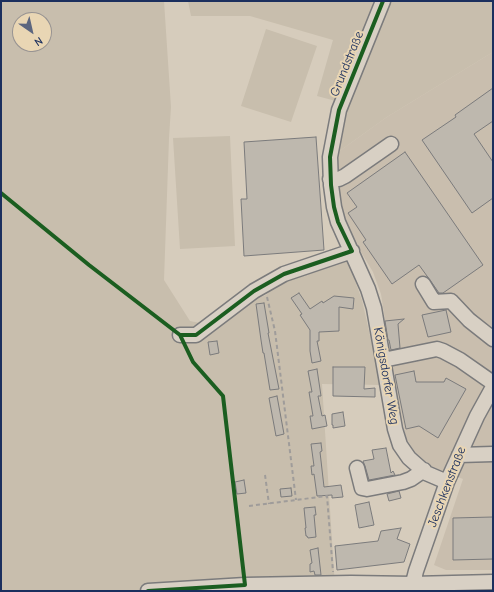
<!DOCTYPE html>
<html>
<head>
<meta charset="utf-8">
<style>
  body { margin:0 }
  #map { position:relative; width:494px; height:592px; overflow:hidden; background:#d6ccbc; font-family:"Comic Neue",sans-serif }
  canvas { display:block }
  .frame { position:absolute; inset:0; border:2px solid #1b2f5e; pointer-events:none }
  .north { position:absolute; left:12px; top:12px; width:40px; height:40px; box-sizing:border-box; background:#e9d6b4; border:1px solid #979392; border-radius:50%; rotate:146deg; font-size:11px; font-weight:700; line-height:16px; text-align:center; color:#1b2f5e }
  .north::after { content:''; display:block; margin:auto; width:14px; height:18px; background:#5c667f; clip-path:polygon(50% 0,100% 100%,50% 72%,0 100%) }
</style>
</head>
<body>
<div id="map">
<canvas width="494" height="592"></canvas>
<div class="frame"></div>
<div class="north">N</div>
</div>
<script>
const c = document.querySelector('canvas').getContext('2d');
c.lineJoin = 'round';
function fill(path, color) {
  c.fillStyle = color;
  c.fill(path, 'evenodd');
}
function poly(rows) {
  const path = new Path2D();
  for (const r of rows) {
    path.moveTo(r[0], r[1]);
    for (let i = 2; i < r.length; i += 2) path.lineTo(r[i], r[i + 1]);
  }
  return path;
}
function stroke(path, color, width, dash) {
  c.strokeStyle = color;
  c.lineWidth = width;
  c.lineCap = dash ? 'butt' : 'round';
  c.setLineDash(dash || []);
  c.stroke(path);
}
function label(font, color, halo, rows, align = 'center') {
  c.font = font + ' "Comic Neue",sans-serif';
  c.lineWidth = 4;
  c.setLineDash([]);
  c.textBaseline = 'middle';
  c.strokeStyle = halo;
  c.fillStyle = color;
  for (const [text, x, y, turn = 0] of rows) {
    c.save();
    c.translate(x, y);
    c.rotate((+turn || 0) * Math.PI / 180);
    c.textAlign = isNaN(turn) ? turn : align;
    if (halo) c.strokeText(text, 0, 0);
    c.fillText(text, 0, 0);
    c.restore();
  }
}
fill(poly([
  [493,52,493,570,446,570,434,565,463,479,431,466,415,452,406,438,392,366,381,294,373,272,349,232,340,209,334,155,387,117]
]), '#c9beae');
fill(poly([
  [1,1,164,1,171,107,169,138,164,280,190,321,200,323,266,295,278,282,347,259,362,300,381,385,322,384,335,587,397,589,397,591,1,591],
  [20,20,44,20,44,44,20,44],
  [188,1,493,1,493,52,387,117,334,155,347,104,317,96,333,40,250,16,191,16],
  [266,29,317,46,291,122,241,106],
  [230,136,235,246,180,249,173,138]
]), '#c8bead');
const building = poly([
  [493,88,493,121,474,134,493,162,493,198,472,213,422,140,456,117,455,115,493,88],
  [316,137,324,250,244,256,241,199,247,199,244,142,316,137],
  [405,152,483,265,443,293,439,293,430,280,427,276,419,265,392,284,363,242,366,240,348,213,357,207,347,193,405,152],
  [299,293,310,309,322,301,323,303,334,296,354,298,353,309,339,307,339,331,319,332,319,341,317,341,321,361,312,363,310,351,310,330,300,315,302,314,291,298,299,293],
  [264,303,269,333,268,333,279,389,270,390,264,353,263,353,261,340,256,304,264,303],
  [446,310,451,332,428,337,422,315,446,310],
  [404,319,398,324,400,348,391,350,389,340,388,340,385,321,404,319],
  [217,341,219,353,210,355,208,342,217,341],
  [333,367,365,367,364,389,375,388,375,397,333,396,333,367],
  [317,369,321,396,318,396,322,416,325,415,327,426,312,429,310,416,313,416,309,392,312,392,308,371,317,369],
  [414,371,416,382,444,382,446,378,466,389,438,438,419,426,406,429,395,375,414,371],
  [277,396,284,434,276,436,269,398,277,396],
  [343,412,345,426,333,428,333,425,332,425,332,414,343,412],
  [321,443,322,451,320,452,324,487,341,485,343,497,332,498,332,495,317,496,314,474,312,475,311,466,314,466,311,444,321,443],
  [386,448,391,473,393,471,395,475,369,480,365,466,363,461,374,459,372,450,386,448],
  [244,480,246,493,237,494,235,482,244,480],
  [291,488,292,496,281,497,280,489,291,488],
  [399,491,401,498,389,501,387,494,399,491],
  [369,502,374,525,359,528,355,505,369,502],
  [315,507,316,515,314,515,316,537,308,538,307,536,306,536,305,528,306,528,304,508,315,507],
  [493,517,493,559,453,560,453,518,493,517],
  [401,528,397,539,410,544,404,562,337,570,335,546,378,541,381,531,401,528],
  [318,548,321,575,315,575,314,571,310,572,310,564,312,563,310,550,318,548]
]);
fill(building, '#beb8ae');
stroke(building, '#7b7b7c', 1);
const minor = poly([
  [383,1,339,110,330,157,331,185,334,207,338,222,368,289,374,308,395,429,400,445,409,458,426,473,447,482],
  [330,179,339,179,345,176,391,144],
  [423,284,434,302,451,301,469,320,493,339],
  [180,335,196,335,254,291,284,274,352,251],
  [383,360,437,349,443,351,460,360,493,383],
  [459,455,493,454],
  [357,468,362,488,367,489,403,482,411,479,424,470],
  [148,591,245,585,351,583,413,584,493,582],
  [411,591,416,571,447,482,477,416,493,387]
]);
stroke(minor, '#7b7b7c', 17);
stroke(poly([
  [267,297,275,331,296,500],
  [265,475,269,504],
  [249,506,327,496,333,572]
]), '#9f9c9a', 2, [4, 3]);
stroke(minor, '#d8d0c4', 14);
stroke(poly([
  [1,193,89,265,180,335,196,335,254,291,284,274,352,251,338,222,334,207,331,185,330,157,339,110,383,1],
  [148,591,245,585,223,396,193,362,180,335]
]), '#1b5e20', 4);
label('13px', '#1b2f5e', '#e9d6b4', [
  ["Grundstraße",347,64,-68],
  ["Königsdorfer Weg",386,376,80],
  ["Jeschkenstraße",447,487,-69]
]);
</script>
</body>
</html>
